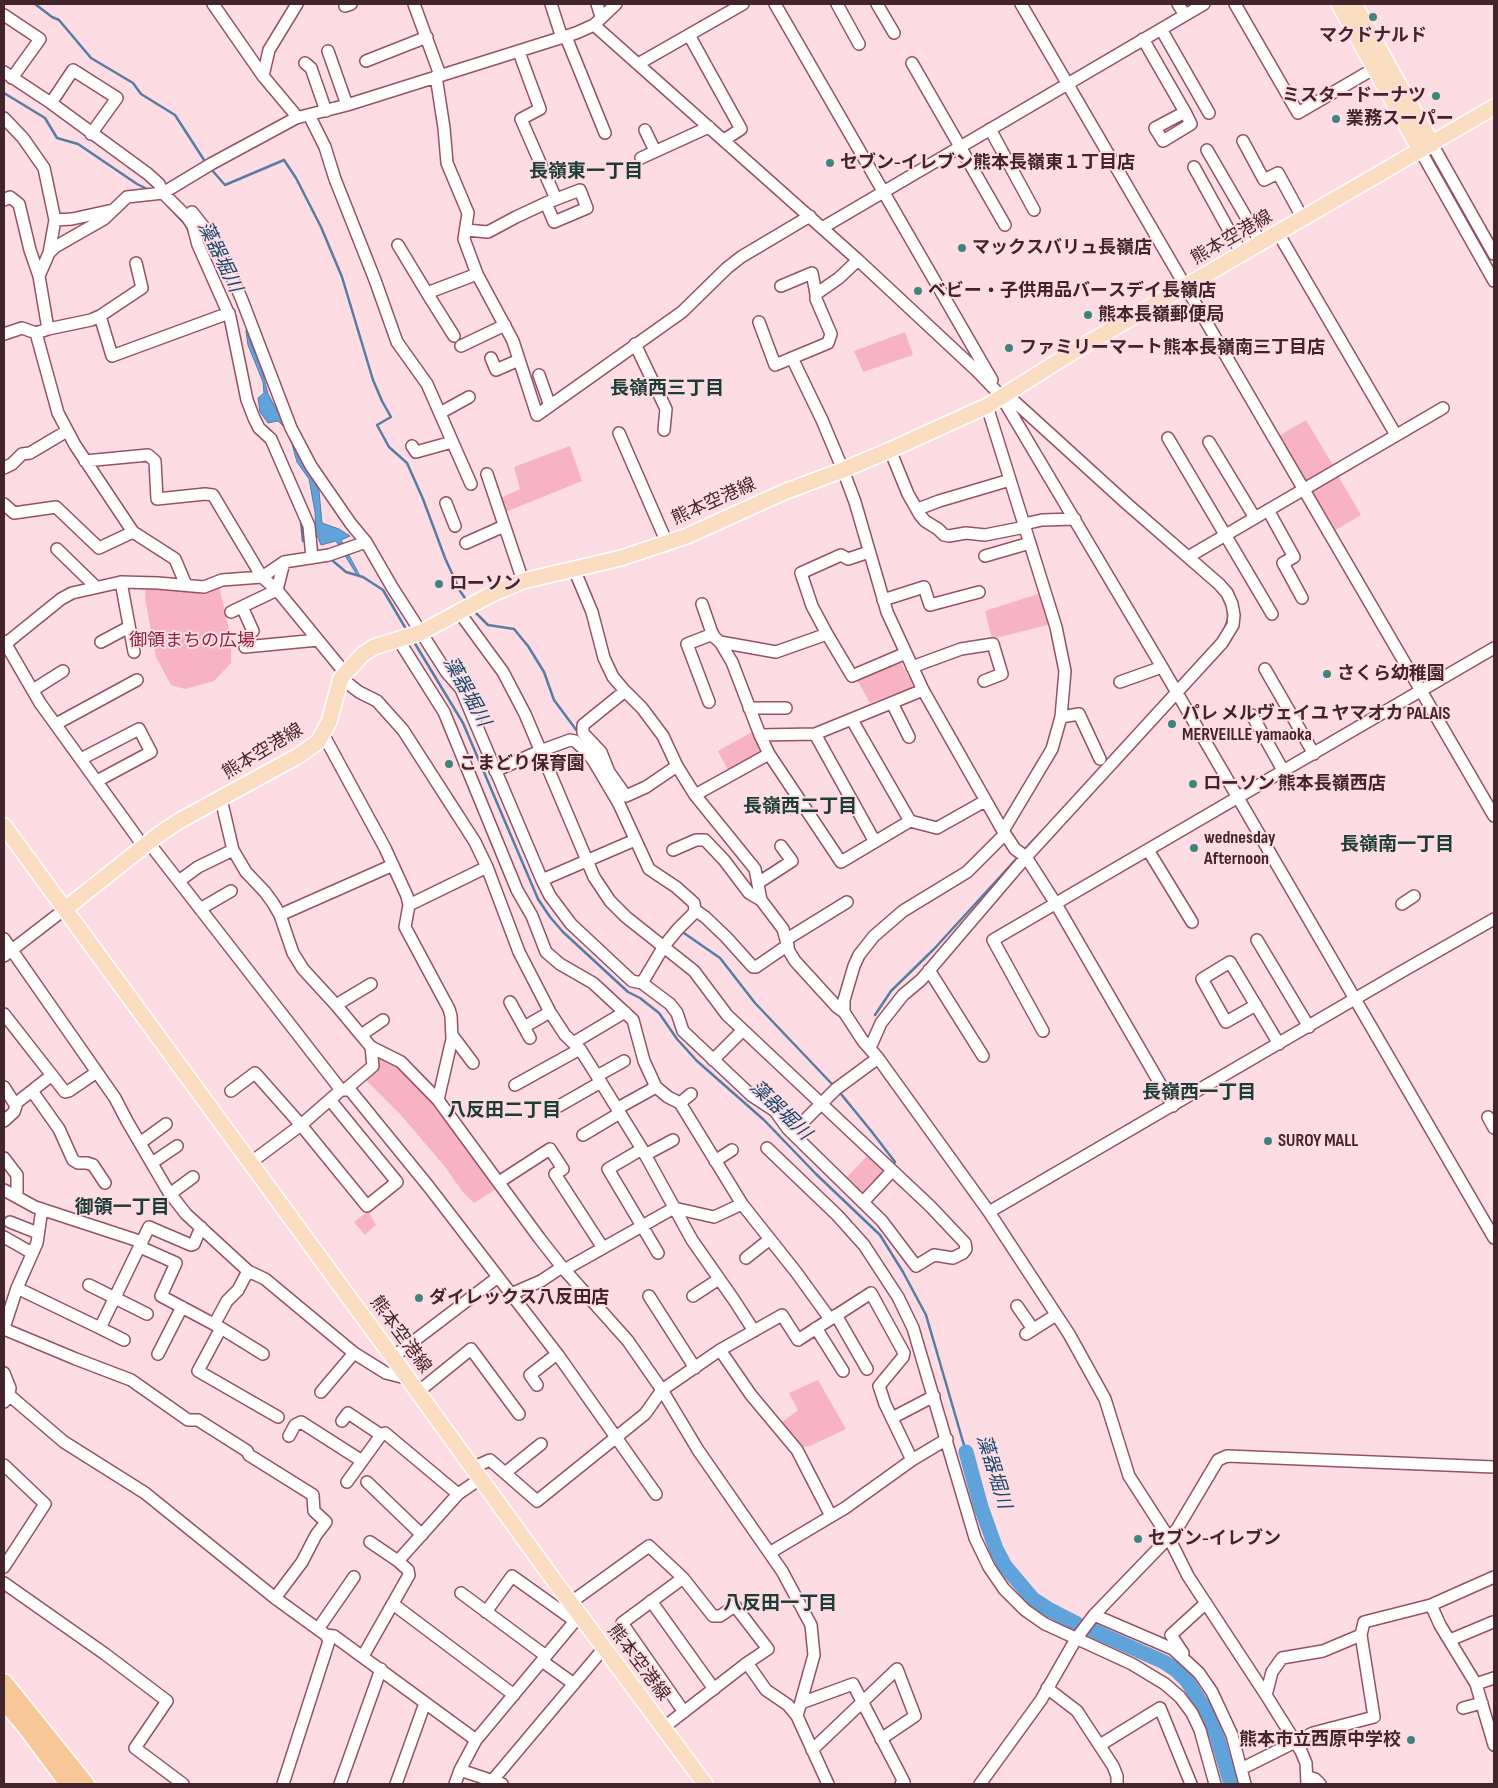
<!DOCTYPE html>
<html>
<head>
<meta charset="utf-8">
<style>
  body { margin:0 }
  #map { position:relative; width:1498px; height:1788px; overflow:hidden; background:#fddde3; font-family:"Sofia Sans Condensed",sans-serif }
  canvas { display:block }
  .frame { position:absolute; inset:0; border:5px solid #42252c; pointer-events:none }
</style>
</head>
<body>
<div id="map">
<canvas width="1498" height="1788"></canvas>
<div class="frame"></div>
</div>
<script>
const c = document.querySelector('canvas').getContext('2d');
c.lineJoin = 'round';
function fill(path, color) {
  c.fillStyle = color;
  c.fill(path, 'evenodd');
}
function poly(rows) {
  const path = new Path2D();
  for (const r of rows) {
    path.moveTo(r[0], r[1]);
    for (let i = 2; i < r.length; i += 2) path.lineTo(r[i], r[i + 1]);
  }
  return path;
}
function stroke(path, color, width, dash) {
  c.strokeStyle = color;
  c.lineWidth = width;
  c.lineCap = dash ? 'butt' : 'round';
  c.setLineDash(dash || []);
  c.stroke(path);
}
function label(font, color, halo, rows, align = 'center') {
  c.font = font + ' "Sofia Sans Condensed","Noto Sans JP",sans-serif';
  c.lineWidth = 4;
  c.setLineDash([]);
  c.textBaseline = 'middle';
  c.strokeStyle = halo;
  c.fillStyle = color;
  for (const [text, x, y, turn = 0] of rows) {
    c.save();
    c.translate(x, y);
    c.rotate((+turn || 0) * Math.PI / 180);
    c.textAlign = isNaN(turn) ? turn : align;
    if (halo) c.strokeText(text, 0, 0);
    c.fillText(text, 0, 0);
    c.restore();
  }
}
fill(poly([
  [905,332,913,355,863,372,854,351],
  [1306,420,1334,467,1305,484,1277,437],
  [570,446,582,481,503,513,498,499,520,489,514,467],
  [1337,474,1361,515,1334,531,1309,490],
  [219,585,231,638,231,663,214,681,185,689,171,685,156,657,145,598,146,586],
  [1041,593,1051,624,992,639,985,611],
  [899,659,914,687,870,703,856,678],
  [752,732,764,752,729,772,718,751],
  [377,1055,401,1068,426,1092,496,1189,474,1203,462,1191,446,1168,400,1114,364,1078],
  [869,1154,885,1171,864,1193,860,1193,846,1178],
  [368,1211,376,1225,365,1235,354,1222],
  [818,1380,846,1429,810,1446,801,1447,781,1423,798,1410,789,1393]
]), '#f7b3c1');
const water = poly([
  [246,331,262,370,268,394,291,436,305,468,315,481,319,491,322,523,339,529,350,536,341,540,360,576,357,575,336,541,321,545,316,533,315,512,309,479,297,462,292,444,284,427,278,421,268,423,260,412,258,398,264,393,263,382,248,345,246,331]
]);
fill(water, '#60a3da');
stroke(water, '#577da6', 1);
stroke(poly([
  [35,4,52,17,59,20,91,58,133,83,141,94,175,115,206,163],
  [4,93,45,118,57,138,78,144,137,184,149,190],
  [211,169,225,185,284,160,296,178,321,227,342,277,373,380,382,401,391,417,377,425,389,447,407,463,423,499,445,558,460,591,467,601],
  [168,206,186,225,189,232],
  [301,522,303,541],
  [333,561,346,572,363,577,383,590,406,629],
  [473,610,488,625,514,629,528,646,544,672,554,700,580,735],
  [1225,628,1228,619,1228,612],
  [414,642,463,723,538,899,550,917,563,932,628,992,640,998,659,1013,677,1039,697,1061,764,1120,816,1174,880,1235,903,1272,926,1315,966,1452],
  [1024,850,1041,832],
  [681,931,720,958,755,1003,831,1083],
  [875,1015,891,991,934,949,1019,856],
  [841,1094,872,1132,895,1162,894,1163]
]), '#577da6', 2.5);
stroke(poly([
  [966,1452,981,1507,996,1549,1005,1566,1033,1599,1050,1610,1077,1624],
  [1092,1630,1164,1662,1176,1670,1187,1681,1205,1709,1217,1737,1231,1784]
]), '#60a3da', 15);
const minor = poly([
  [213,4,263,76,294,113,296,118],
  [414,4,440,75],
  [551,4,562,38],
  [597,4,601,17],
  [775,4,992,380],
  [837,4,859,44],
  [877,4,894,33],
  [1021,4,1494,816],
  [1178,4,1185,15],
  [1235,4,1298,113,1375,68],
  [345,6,351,4],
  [4,15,40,39,12,78],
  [594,25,858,260,977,371,1002,397,1015,402,1126,503,1219,584,1227,593,1232,604,1234,615,1233,625,1222,643,1026,857,921,980,903,995,881,1023,870,1048],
  [1161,29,1209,113],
  [689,35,741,129,724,140],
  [566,37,605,133],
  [1143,39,1185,112,1191,124,1163,141,1155,128,1185,112],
  [328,51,347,105],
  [519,52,540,109,521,119,556,199],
  [366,61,427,37],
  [305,63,311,68,326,111],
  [912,63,1005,225],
  [638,64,743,4],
  [4,72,51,103,148,174,159,184,163,193,187,217,192,212,211,236,228,268,242,300,291,428,311,466,351,524,366,542,392,587,447,673,461,689,542,880,550,896,571,924,632,981,642,983,670,1004,677,1013,683,1031,752,1096,775,1111,788,1129,882,1221,916,1266,934,1255,953,1258,963,1253,966,1249,965,1243,930,1206,727,1015,694,971,626,917,610,901,594,877,525,714,503,672,459,612],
  [263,76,269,50,297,4],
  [436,76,444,128,447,163,468,213,464,239,477,274,513,341,537,415,682,312,727,268,741,257,810,216],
  [51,103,73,70,117,98,91,134],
  [309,115,325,147,335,179,375,280,397,342,427,384,471,484],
  [4,118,23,138,44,168,55,220,49,253],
  [990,129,1034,210],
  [645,130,655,151],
  [1243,141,1264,180,1278,173,1303,219],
  [1432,144,1494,254],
  [1207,150,1261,243],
  [1420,150,1494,281],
  [641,158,709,127],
  [1194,167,1242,254],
  [4,200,10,197,19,204,30,250,39,276],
  [187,217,193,226,198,245,230,317,247,400,254,418,259,428,271,439,309,526,312,558],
  [55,220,72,219,113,210],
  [822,228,1204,4],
  [466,230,488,232,516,217,546,203,554,222,587,208,580,190,546,203],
  [1278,233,1396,435],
  [398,245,427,293,477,274],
  [781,286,812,273,816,294],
  [427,293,454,336],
  [100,316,112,356,229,313],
  [759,322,775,365,828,343,831,334,816,299,816,294,839,278,858,260],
  [48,329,91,320,100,316,142,288,136,263],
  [36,333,58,413,75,445,133,532,175,559,186,585],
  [4,334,22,328,36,333,48,329,39,276,49,253,55,247,104,219,127,197,163,193,211,164,296,118,347,105,576,33,594,25,616,4],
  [635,344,666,409,664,430],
  [461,346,505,325],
  [491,358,496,370,519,360],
  [792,358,822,420,843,470,855,502,887,612,923,690,1003,831,1015,849,1026,857,1056,904,1173,1106],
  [539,375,550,406],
  [1001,396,1162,667,1494,1238],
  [987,406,1056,627,1065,671,1061,717,1052,749,1003,831],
  [440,413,469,397],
  [619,433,667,543],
  [1168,438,1272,614],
  [1209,442,1255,518],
  [412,446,416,452,452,442],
  [890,450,908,494,920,515,925,521,938,529,944,535,949,536,966,533,985,535,1025,527],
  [85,461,148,455,155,461,157,499,205,494,213,495,262,577,277,590,345,673],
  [4,468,12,464,22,454,30,453,67,431],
  [487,474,523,581],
  [446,503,455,526],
  [4,504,14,513,56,507,99,548,133,532],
  [918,509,939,501,1010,480],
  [1268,510,1294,557,1283,563,1302,598],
  [1024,524,1042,520,1075,519],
  [466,543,504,526],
  [57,549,96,587],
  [985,556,1030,543],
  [1188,557,1443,408],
  [574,569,592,612,604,658,613,677,625,691,642,708,663,736,677,766,695,795,755,869,761,900,783,929,789,951,795,961,837,1007,844,1012,863,1041,878,1058,989,1212,1069,1334,1105,1399,1129,1476,1169,1538,1188,1576,1266,1695,1301,1751,1306,1763,1307,1784],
  [121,582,134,652],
  [883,600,924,587,930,605,979,592],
  [702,604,713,636,720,642,732,662,760,735],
  [242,607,253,631],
  [231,612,277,590,284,562],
  [827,634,812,606,801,573,841,555,848,559,869,552],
  [4,641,40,703,144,847],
  [101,642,129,627],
  [720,642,776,652,827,634,852,676,906,653],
  [4,645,61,599,72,593,121,582,158,583,204,587,222,580,262,577,284,562,329,555,366,542],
  [245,647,318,640],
  [403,647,444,712,517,890,532,916,546,952,560,964,593,983,633,1020,644,1061,656,1087],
  [912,667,961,649,993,644,1002,674,984,681],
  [1265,669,1314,754],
  [341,678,359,692,377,701,403,730,475,842,487,867,519,952,550,1012,565,1035,580,1049,597,1076,642,1149,692,1240,734,1300,754,1331],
  [1120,682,1162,667],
  [33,690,63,671],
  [625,691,583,725,583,733,601,752,609,772,626,796,646,787,677,766],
  [709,702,687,644,713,634],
  [892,703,909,737],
  [749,708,786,708],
  [1252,715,1284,772],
  [1061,717,1079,714,1100,759],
  [852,720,910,821],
  [56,724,137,680],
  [323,734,385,848,407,896,409,905,405,927,449,1009,451,1016,452,1039,438,1100,540,1239,562,1267,628,1341,662,1390,698,1450,782,1571,811,1625,814,1655,797,1716],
  [815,734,923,690],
  [769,754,760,735,815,734,875,842],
  [81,759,139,729,151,752,97,781],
  [495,771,540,751,570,740,575,741,586,751,593,760,619,804,649,869,676,887,694,903,695,910,693,914,678,929,664,946,642,983],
  [695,795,769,754,841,862,910,821,937,828,985,801],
  [221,799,233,850,246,872,265,892,273,903,280,915,293,953,303,969,336,1005,371,1047,401,1062,438,1100],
  [149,843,341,1090],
  [673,850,696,840,705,840,724,860,749,893,761,900],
  [1148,850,1192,922],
  [542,880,635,840],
  [179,881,198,867,233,850],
  [758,883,792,861,781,846],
  [1402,904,1414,896],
  [409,905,487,867],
  [200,909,231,891],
  [695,910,705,917,726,937,753,967,756,967,788,945],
  [280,915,393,865],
  [4,939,115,1098,127,1121,168,1191,186,1214,248,1271,265,1279,354,1353,386,1373,409,1379],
  [787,939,847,902],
  [1257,940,1309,1027],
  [4,956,65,909],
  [929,970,983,1056],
  [510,1002,530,1038],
  [336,1005,371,984],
  [1256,1005,1226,1022,1202,979,1230,962,1279,1044],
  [844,1012,844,1000,854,966,859,955,874,936,903,911,967,872,1005,834],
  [4,1014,65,1092,69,1091,97,1072],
  [524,1027,550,1012],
  [1043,1031,993,940,1494,648],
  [361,1035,383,1020],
  [452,1035,473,1063],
  [573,1043,625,1012],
  [713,1060,743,1030],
  [597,1076,624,1061],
  [515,1085,580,1049],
  [4,1087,16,1106,14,1112,4,1121],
  [346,1089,373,1066,371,1047],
  [32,1091,59,1129,73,1160,78,1163,87,1163,93,1165,105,1183],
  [231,1091,255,1073,301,1125,367,1206,397,1182,330,1100],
  [680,1103,691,1094],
  [15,1104,52,1075],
  [559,1106,601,1082],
  [618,1108,656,1087,668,1097,680,1103,742,1204],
  [1488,1117,1494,1128],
  [792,1133,836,1089,878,1058],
  [583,1135,620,1113],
  [140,1143,166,1124],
  [767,1148,837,1215,864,1245,898,1297,913,1328,975,1538,989,1567,1004,1589,1025,1610,1045,1624,1132,1664,1165,1684,1180,1697,1192,1713,1200,1730,1215,1784],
  [642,1149,608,1169,658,1253],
  [645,1155,673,1140],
  [4,1158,17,1175,17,1197],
  [715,1161,732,1150],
  [152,1163,177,1146],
  [250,1163,301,1125,341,1090,350,1090,429,1187,558,1355,656,1494],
  [499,1182,550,1149,563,1169,555,1174,603,1248],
  [4,1190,35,1207,142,1242],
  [170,1194,193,1177],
  [863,1202,892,1171],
  [989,1212,1401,972,1494,919],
  [10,1222,38,1233],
  [4,1237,32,1253],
  [140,1247,176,1263,161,1296,221,1328,198,1371,278,1417],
  [746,1258,770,1239],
  [564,1270,674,1208,714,1217,742,1204,796,1272,830,1319],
  [89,1285,147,1314],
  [17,1288,100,1328,149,1227,191,1245,194,1244,201,1227],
  [511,1294,541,1281,562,1267],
  [649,1296,695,1368],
  [693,1296,719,1279],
  [1017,1306,1033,1329],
  [836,1315,867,1369],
  [215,1323,227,1301,238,1290,248,1271],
  [4,1328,17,1288,37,1243,42,1209],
  [100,1328,124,1340],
  [221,1328,263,1354],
  [816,1328,843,1371],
  [4,1329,76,1359,131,1380,188,1420,198,1420,247,1451,249,1455,313,1495,314,1511,326,1522,316,1535,302,1562,275,1598],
  [1026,1334,1056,1315],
  [720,1350,751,1395,797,1450,831,1516],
  [158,1354,182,1307],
  [393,1357,498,1277],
  [4,1373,10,1388,9,1395,4,1402],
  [537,1385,530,1375,557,1354],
  [321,1392,354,1353],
  [418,1392,471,1349,519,1414],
  [9,1395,64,1442,145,1493,275,1598,326,1635,334,1636,476,1740],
  [892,1418,934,1396],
  [342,1421,348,1413,381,1435],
  [289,1436,295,1425,301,1422,362,1461],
  [4,1465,45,1504,4,1567],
  [472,1468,490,1460,537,1501,645,1414,662,1390,720,1350,782,1315,798,1340,871,1293,904,1353,903,1357,879,1386,885,1404,912,1460],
  [505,1473,541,1444],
  [347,1482,381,1435,385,1433,458,1494],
  [367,1482,422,1535],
  [370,1542,398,1561],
  [771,1552,845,1508,912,1460,947,1439],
  [683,1578,622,1623,684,1712],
  [4,1583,105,1654,167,1701,135,1748,183,1784],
  [461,1593,546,1656],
  [651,1601,714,1689],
  [570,1603,649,1546,683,1578,713,1616,720,1616,735,1606,768,1649,747,1663],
  [393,1604,514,1695],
  [1431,1605,1440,1625,1476,1684,1494,1745],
  [486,1612,512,1576,575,1621],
  [1094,1615,1173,1649,1199,1673,1212,1692,1232,1735,1245,1784],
  [318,1629,354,1577],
  [1450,1640,1493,1622],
  [1183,1653,1171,1635,1206,1603],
  [363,1656,409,1575,408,1570,398,1561,458,1494,480,1479],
  [542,1661,574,1684],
  [1476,1684,1494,1678],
  [1047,1688,1077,1711,1113,1766,1117,1776,1117,1784],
  [1266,1695,1272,1672,1282,1658,1323,1651,1361,1635],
  [801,1703,853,1684,904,1782,901,1784],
  [1463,1708,1482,1703],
  [663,1728,747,1663,766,1690,788,1705,797,1716,828,1784],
  [1100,1745,1160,1708,1191,1784],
  [812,1750,897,1669,915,1716,881,1739],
  [1247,1766,1313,1733,1374,1717,1361,1635,1364,1622,1431,1605,1494,1577],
  [460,1770,502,1784],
  [1308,1777,1315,1779,1320,1784],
  [492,1781,604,1648],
  [283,1784,329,1641,326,1635],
  [340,1784,381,1669],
  [396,1784,425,1703],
  [455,1784,460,1770,476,1740,580,1615],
  [980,1784,1041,1700,1076,1639,1094,1615,1177,1529,1218,1460,1227,1456,1494,1467]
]);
const major = poly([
  [1339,4,1420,150],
  [1354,4,1432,144],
  [4,826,394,1359,553,1579,705,1784],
  [65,909,158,835,179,821,298,756,318,742,329,722,341,678,363,654,374,647,422,632,492,594,523,581,621,558,687,536,784,492,843,470,890,450,987,406,1076,350,1494,107]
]);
const highway = poly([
  [4,1682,86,1784],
  [4,1702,24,1725,68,1784]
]);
stroke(minor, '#945262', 14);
stroke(major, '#fff', 18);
stroke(highway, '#fff', 19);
stroke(minor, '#fff', 11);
stroke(major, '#fbddc1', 15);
stroke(highway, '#f8c797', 16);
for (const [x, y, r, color] of [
  [1373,17,5,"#3e847c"],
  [1436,96,5,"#3e847c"],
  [1336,119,5,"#3e847c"],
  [830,163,5,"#3e847c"],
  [962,248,5,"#3e847c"],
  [918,291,5,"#3e847c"],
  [1088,315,5,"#3e847c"],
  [1009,348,5,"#3e847c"],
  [439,584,5,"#3e847c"],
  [1327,674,5,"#3e847c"],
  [1172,724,5,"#3e847c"],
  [449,764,5,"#3e847c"],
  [1193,784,5,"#3e847c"],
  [1194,848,5,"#3e847c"],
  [1268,1141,5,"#3e847c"],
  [419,1298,5,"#3e847c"],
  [1138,1539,5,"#3e847c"],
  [1411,1740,5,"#3e847c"]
]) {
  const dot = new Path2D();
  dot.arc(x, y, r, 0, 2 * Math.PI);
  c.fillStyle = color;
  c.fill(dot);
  stroke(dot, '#fddde3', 2);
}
label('bold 18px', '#42252c', '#fddde3', [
  ["マクドナルド",1373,36,"center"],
  ["ミスタードーナツ",1426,96,"right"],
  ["業務スーパー",1346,119],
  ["セブン-イレブン熊本長嶺東１丁目店",840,163],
  ["マックスバリュ長嶺店",972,248],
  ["ベビー・子供用品バースデイ長嶺店",928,291],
  ["熊本長嶺郵便局",1098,315],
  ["ファミリーマート熊本長嶺南三丁目店",1019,348],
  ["ローソン",449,584],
  ["さくら幼稚園",1337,674],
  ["パレ メルヴェイユ ヤマオカ PALAIS",1182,714],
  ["MERVEILLE yamaoka",1182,735],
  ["こまどり保育園",459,764],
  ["ローソン 熊本長嶺西店",1203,784],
  ["wednesday",1204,838],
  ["Afternoon",1204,859],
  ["SUROY MALL",1278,1141],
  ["ダイレックス八反田店",429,1298],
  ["セブン-イレブン",1148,1539],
  ["熊本市立西原中学校",1401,1740,"right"]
], 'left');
label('18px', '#42252c', '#fddde3', [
  ["熊本空港線",1232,238,-30],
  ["熊本空港線",714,502,-24],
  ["熊本空港線",263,752,-31],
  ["熊本空港線",400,1335,54],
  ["熊本空港線",638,1663,53]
]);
label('18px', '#892445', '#fddde3', [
  ["御領まちの広場",192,641]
]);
label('bold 19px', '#1b3c38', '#fddde3', [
  ["長嶺東一丁目",586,172],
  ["長嶺西三丁目",667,389],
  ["長嶺西二丁目",800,807],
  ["長嶺南一丁目",1397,845],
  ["長嶺西一丁目",1199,1093],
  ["八反田二丁目",504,1111],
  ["御領一丁目",122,1208],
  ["八反田一丁目",780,1604]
]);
label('italic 19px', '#18496f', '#fddde3', [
  ["藻器堀川",219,257,64],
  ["藻器堀川",466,692,61],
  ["藻器堀川",780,1111,44],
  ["藻器堀川",993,1472,73]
]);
</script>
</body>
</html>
